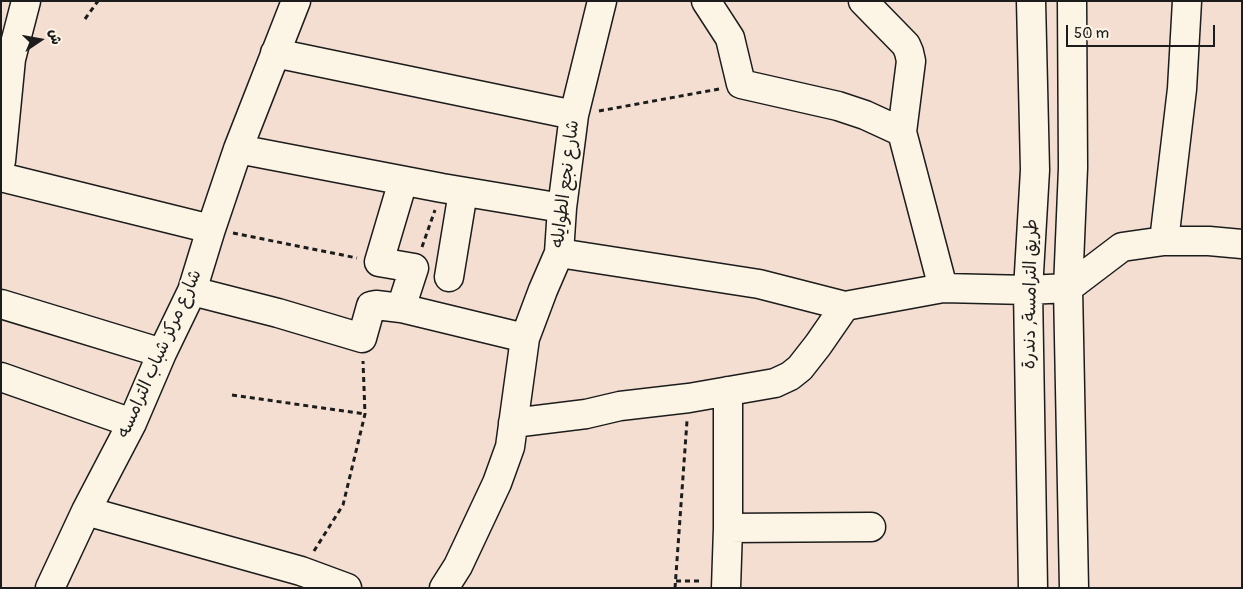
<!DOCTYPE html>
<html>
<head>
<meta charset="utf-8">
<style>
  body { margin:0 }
  #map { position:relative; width:1243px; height:589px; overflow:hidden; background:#f4ded1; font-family:Pangolin,"Playpen Sans Arabic",sans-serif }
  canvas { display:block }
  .frame { position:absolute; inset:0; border:2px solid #1c1c1c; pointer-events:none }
  .north { position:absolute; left:15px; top:15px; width:50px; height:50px; -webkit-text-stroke:4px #fcf5e5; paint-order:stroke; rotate:78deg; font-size:14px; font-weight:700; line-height:20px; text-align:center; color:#1c1c1c }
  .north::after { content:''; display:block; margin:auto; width:18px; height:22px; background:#1c1c1c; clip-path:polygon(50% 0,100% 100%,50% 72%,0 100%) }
  .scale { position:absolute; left:1066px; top:25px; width:149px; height:22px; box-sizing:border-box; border:2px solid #1c1c1c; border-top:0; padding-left:6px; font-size:15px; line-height:18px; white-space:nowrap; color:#1c1c1c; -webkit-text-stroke:4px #fcf5e5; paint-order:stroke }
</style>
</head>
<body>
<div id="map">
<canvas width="1243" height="589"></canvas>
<div class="frame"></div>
<div class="north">ش</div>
<div class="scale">50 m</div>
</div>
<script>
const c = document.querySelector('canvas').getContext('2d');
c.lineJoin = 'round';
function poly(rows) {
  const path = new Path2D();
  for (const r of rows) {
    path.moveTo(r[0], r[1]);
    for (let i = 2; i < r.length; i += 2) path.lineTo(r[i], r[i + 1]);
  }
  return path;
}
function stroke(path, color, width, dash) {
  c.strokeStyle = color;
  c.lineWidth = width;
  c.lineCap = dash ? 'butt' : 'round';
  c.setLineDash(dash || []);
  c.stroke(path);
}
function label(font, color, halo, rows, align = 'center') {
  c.font = font + ' Pangolin,"Playpen Sans Arabic",sans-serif';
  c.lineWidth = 4;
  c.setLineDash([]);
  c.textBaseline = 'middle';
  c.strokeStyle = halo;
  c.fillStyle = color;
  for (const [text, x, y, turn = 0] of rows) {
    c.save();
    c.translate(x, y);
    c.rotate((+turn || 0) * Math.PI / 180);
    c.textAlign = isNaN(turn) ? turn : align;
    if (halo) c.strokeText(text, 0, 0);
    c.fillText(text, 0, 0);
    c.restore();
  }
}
const minor = poly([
  [706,1,730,38,741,84,838,106,865,115,902,132],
  [863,1,906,45,909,52,911,61,902,132,943,288],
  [1031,1,1035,170,1028,290,1033,588],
  [1072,1,1073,168,1068,288,1074,588],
  [275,53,574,115],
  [1,57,11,59,1,161],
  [11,59,26,1],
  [238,149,442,188,562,208],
  [1,177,211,229],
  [1164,241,1182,89,1187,1],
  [559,253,759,284,845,306,943,288,1028,290,1068,288,1122,247,1164,241,1209,241,1242,244],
  [449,277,463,192],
  [192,291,278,313,362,338,371,306,376,305,401,308,414,268,379,262,403,181],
  [1,304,162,353],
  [401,308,525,338],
  [1,377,132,423],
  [513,423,586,414,620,406,689,398,775,383,790,376,800,368,818,345,845,306],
  [86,511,301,571,347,588],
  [728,528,871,527],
  [50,588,86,511,132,423,162,353,192,291,211,229,238,149,296,1],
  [444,588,458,566,497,483,510,447,525,338,543,290,559,253,562,208,574,115,602,1],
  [726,588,728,528,728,391]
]);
stroke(minor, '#1c1c1c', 31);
stroke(poly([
  [85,19,98,1],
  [599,111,719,89],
  [233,233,357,258],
  [422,247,435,210],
  [232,395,365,414],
  [314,551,343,505,365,414,363,361],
  [676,581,703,581],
  [675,588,687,421]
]), '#1c1c1c', 3, [5, 4]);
stroke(minor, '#fcf5e5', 28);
label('18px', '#1c1c1c', '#fcf5e5', [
  ["شارع نجع الطوايله",566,184,-83],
  ["طريق الترامسة, دندرة",1031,294,-89],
  ["شارع مركز شباب الترامسه",160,354,-66]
]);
</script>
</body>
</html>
